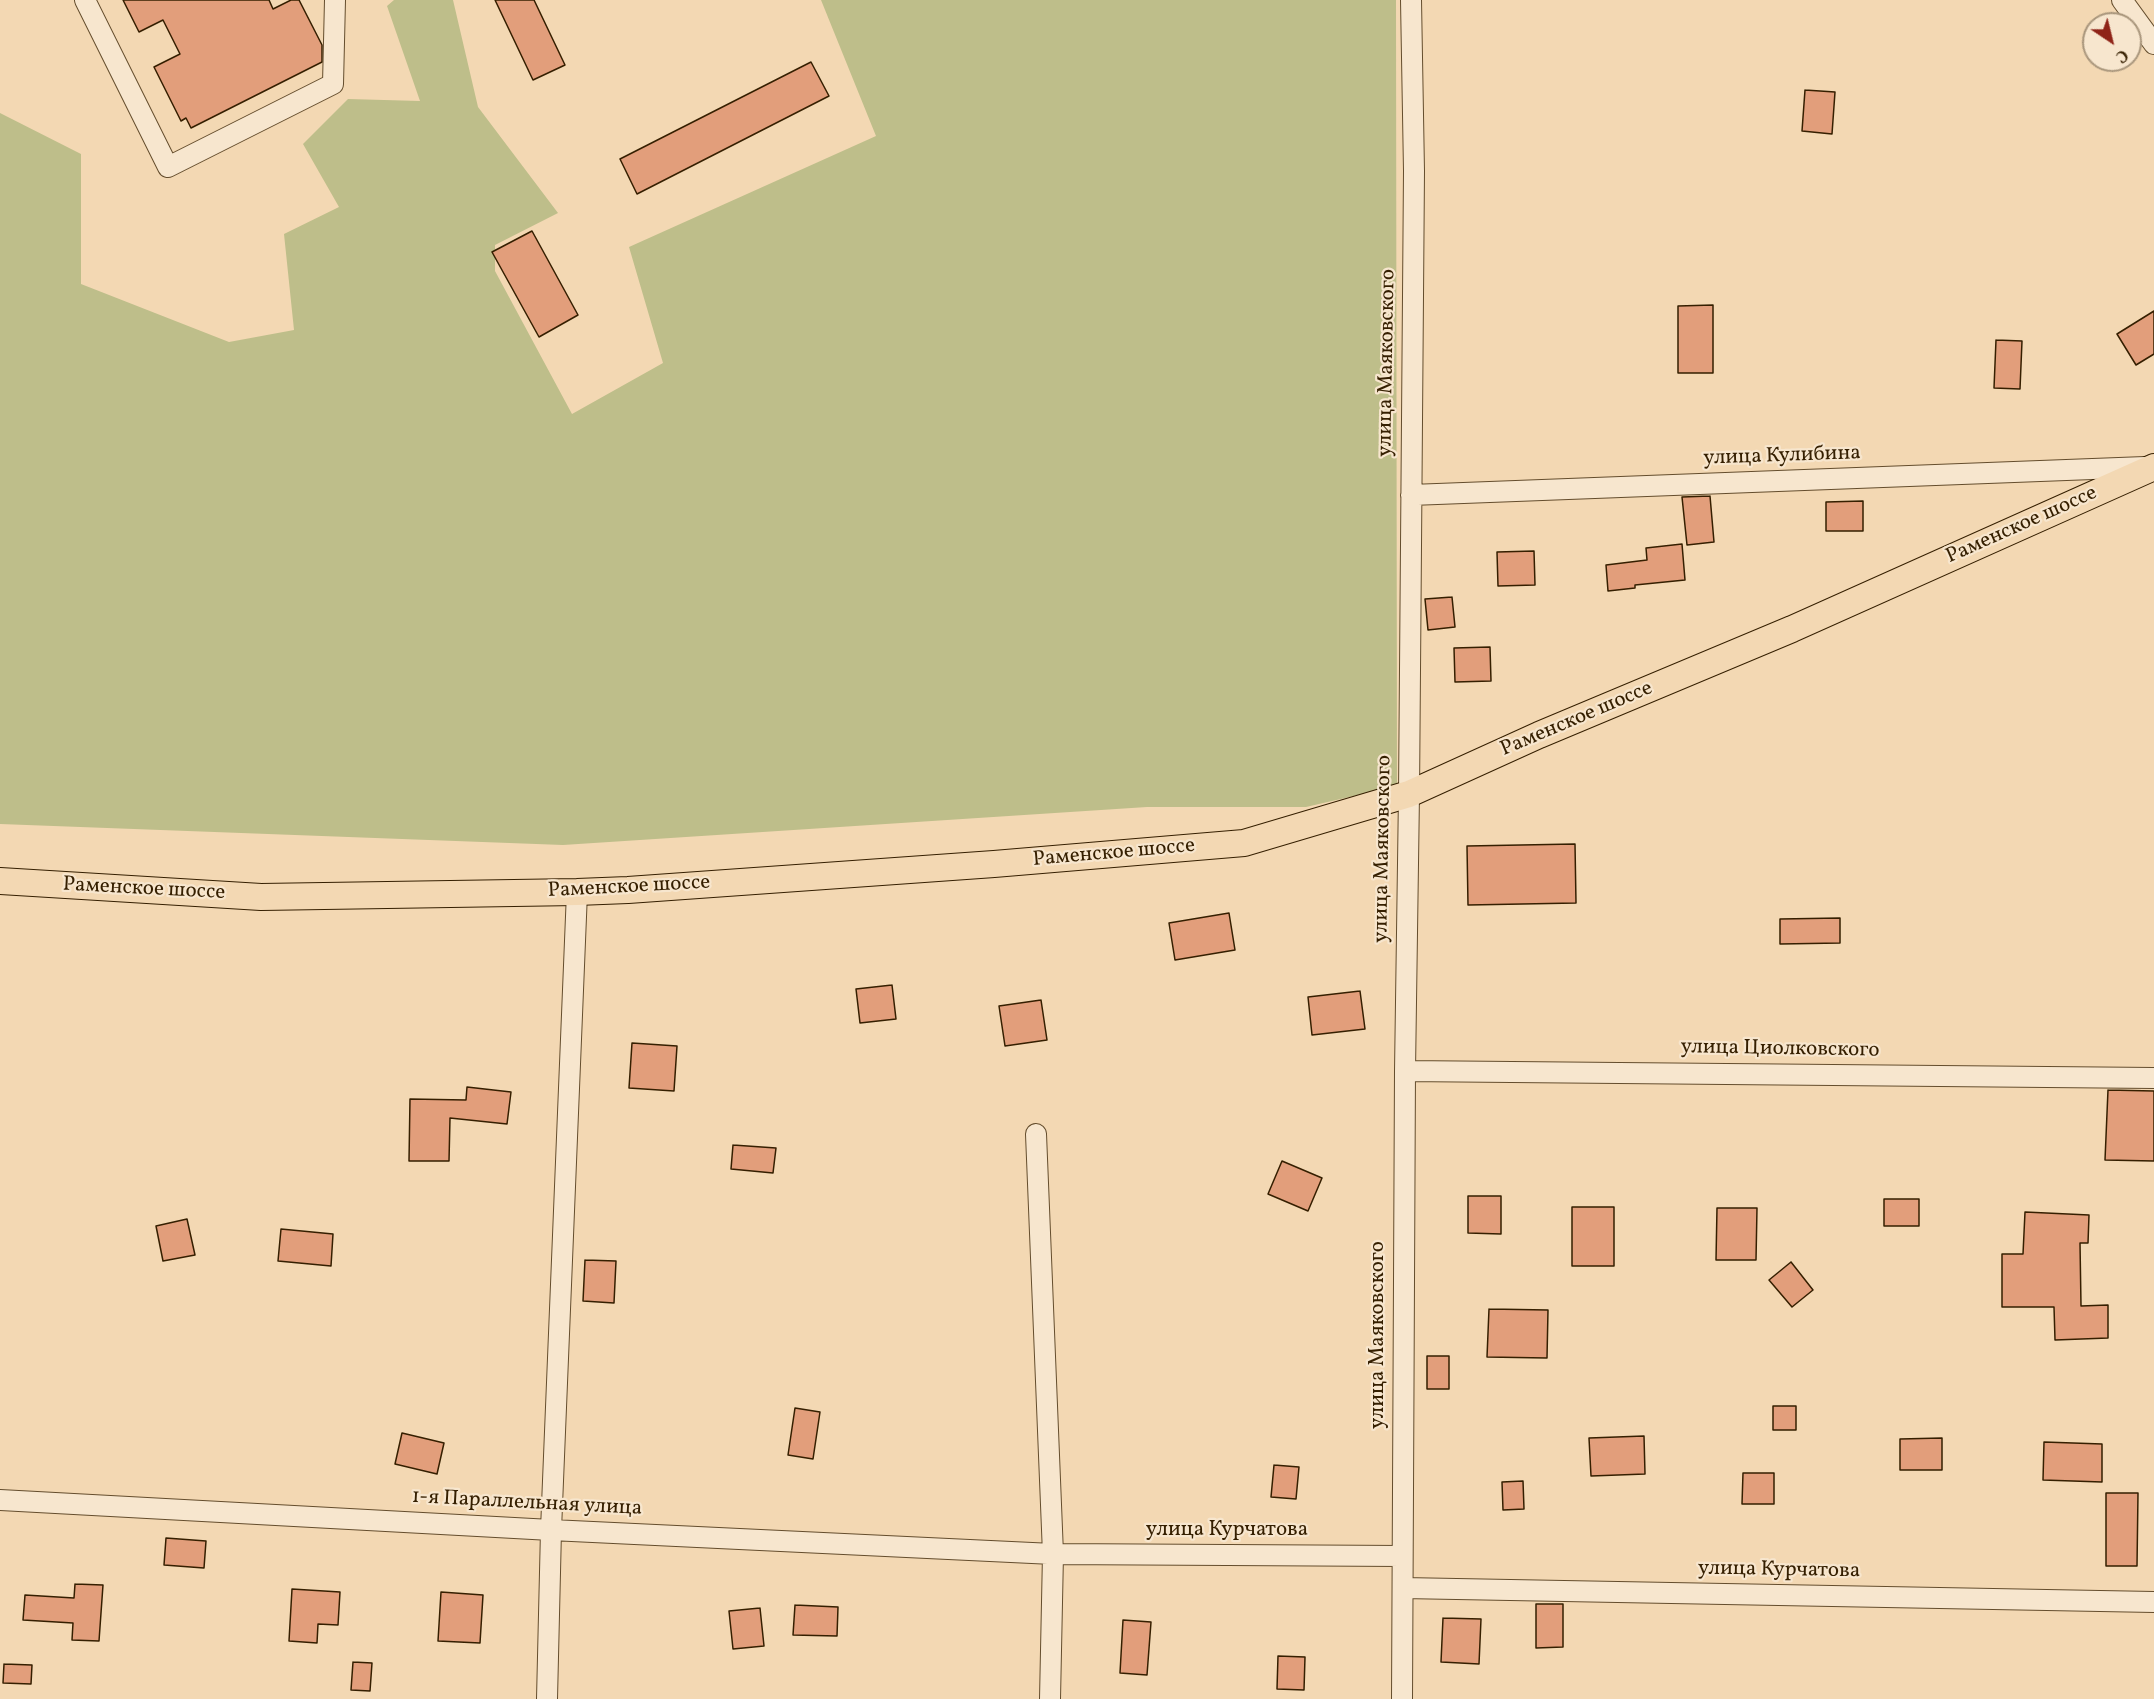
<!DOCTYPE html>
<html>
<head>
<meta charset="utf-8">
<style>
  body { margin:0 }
  #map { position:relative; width:2154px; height:1699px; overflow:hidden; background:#f3d8b3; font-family:Vollkorn,serif }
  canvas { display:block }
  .north { position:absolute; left:2082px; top:12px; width:60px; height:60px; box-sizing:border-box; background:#f7e6ce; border:2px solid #a9967c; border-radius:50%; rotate:145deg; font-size:16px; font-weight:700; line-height:24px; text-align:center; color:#351f00 }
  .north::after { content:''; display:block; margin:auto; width:21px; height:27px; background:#8f2418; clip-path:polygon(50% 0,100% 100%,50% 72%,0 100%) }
</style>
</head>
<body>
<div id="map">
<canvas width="2154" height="1699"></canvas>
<div class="north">С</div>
</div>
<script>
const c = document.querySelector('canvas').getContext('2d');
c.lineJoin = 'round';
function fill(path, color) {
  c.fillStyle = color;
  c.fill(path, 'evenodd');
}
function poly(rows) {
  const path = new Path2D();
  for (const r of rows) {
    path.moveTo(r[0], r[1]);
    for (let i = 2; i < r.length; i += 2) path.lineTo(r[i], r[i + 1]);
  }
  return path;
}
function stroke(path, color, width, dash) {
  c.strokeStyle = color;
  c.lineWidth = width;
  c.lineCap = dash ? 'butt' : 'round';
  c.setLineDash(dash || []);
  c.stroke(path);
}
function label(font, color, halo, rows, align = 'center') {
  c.font = font + ' Vollkorn,serif';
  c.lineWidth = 4.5;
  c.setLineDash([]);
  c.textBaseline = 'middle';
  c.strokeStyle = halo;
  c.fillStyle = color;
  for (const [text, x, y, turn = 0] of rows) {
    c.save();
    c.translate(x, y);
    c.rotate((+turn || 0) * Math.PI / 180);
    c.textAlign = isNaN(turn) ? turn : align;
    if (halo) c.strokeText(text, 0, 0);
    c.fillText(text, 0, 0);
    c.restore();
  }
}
fill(poly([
  [394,0,453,0,478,107,558,213,495,245,495,271,572,414,663,363,629,247,876,136,821,0,1396,0,1397,786,1306,807,1147,807,563,845,0,824,0,113,81,154,81,284,229,342,294,330,284,234,339,207,303,144,348,99,420,101,387,6]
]), '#bebe8a');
const building = poly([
  [123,0,269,0,273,9,291,0,299,0,322,45,322,62,191,128,186,118,181,121,154,67,180,54,163,20,139,32,123,0],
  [495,0,534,0,565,65,533,80,495,0],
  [811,62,829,96,637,194,620,159,811,62],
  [1805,90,1835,92,1832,134,1802,131,1805,90],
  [532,231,578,315,539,337,492,252,532,231],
  [1713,305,1713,373,1678,373,1678,306,1713,305],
  [2154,311,2154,354,2136,365,2117,334,2154,311],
  [1996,340,2022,341,2020,389,1994,388,1996,340],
  [1710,496,1714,542,1687,545,1682,497,1710,496],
  [1863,501,1863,531,1826,531,1826,502,1863,501],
  [1682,544,1685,580,1635,585,1635,588,1608,591,1606,565,1647,560,1646,548,1682,544],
  [1534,551,1535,585,1498,586,1497,552,1534,551],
  [1452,597,1455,627,1428,630,1425,599,1452,597],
  [1490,647,1491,681,1455,682,1454,648,1490,647],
  [1575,844,1576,903,1468,905,1467,846,1575,844],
  [1229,913,1235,950,1175,960,1169,923,1229,913],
  [1840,918,1840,943,1780,944,1780,919,1840,918],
  [892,985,896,1019,860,1023,856,989,892,985],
  [1360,991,1365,1029,1312,1035,1308,997,1360,991],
  [1041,1000,1047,1040,1005,1046,999,1006,1041,1000],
  [632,1043,677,1046,674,1091,629,1088,632,1043],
  [467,1087,511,1092,507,1124,450,1118,449,1161,409,1161,410,1099,466,1100,467,1087],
  [2108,1090,2154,1091,2154,1161,2105,1160,2108,1090],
  [733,1145,776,1148,773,1173,731,1169,733,1145],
  [1282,1161,1322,1178,1308,1211,1268,1194,1282,1161],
  [1468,1196,1501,1196,1501,1234,1468,1233,1468,1196],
  [1884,1199,1919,1199,1919,1226,1884,1226,1884,1199],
  [1572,1207,1614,1207,1614,1266,1572,1266,1572,1207],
  [1717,1208,1757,1208,1756,1260,1716,1260,1717,1208],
  [2025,1212,2089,1215,2088,1243,2080,1243,2081,1306,2108,1305,2108,1338,2055,1340,2054,1307,2002,1307,2002,1254,2023,1254,2025,1212],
  [187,1219,195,1255,163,1261,156,1226,187,1219],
  [281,1229,333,1234,331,1266,278,1261,281,1229],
  [585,1260,616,1261,614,1303,583,1301,585,1260],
  [1791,1262,1813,1290,1792,1307,1769,1280,1791,1262],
  [1489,1309,1548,1310,1547,1358,1487,1357,1489,1309],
  [1427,1356,1449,1356,1449,1389,1427,1389,1427,1356],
  [1773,1406,1796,1406,1796,1430,1773,1430,1773,1406],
  [795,1408,820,1412,813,1459,788,1455,795,1408],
  [402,1433,444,1443,437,1474,395,1464,402,1433],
  [1644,1436,1645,1474,1591,1476,1589,1438,1644,1436],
  [1942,1438,1942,1470,1900,1470,1900,1439,1942,1438],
  [2044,1442,2102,1444,2102,1482,2043,1480,2044,1442],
  [1274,1465,1299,1467,1296,1499,1271,1497,1274,1465],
  [1743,1473,1774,1473,1774,1504,1742,1504,1743,1473],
  [1523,1481,1524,1509,1503,1510,1502,1482,1523,1481],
  [2106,1493,2138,1493,2137,1566,2106,1566,2106,1493],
  [166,1538,206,1541,204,1568,164,1565,166,1538],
  [75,1584,103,1585,99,1641,72,1640,73,1623,23,1620,25,1595,74,1598,75,1584],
  [292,1589,340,1592,338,1625,318,1624,317,1643,289,1641,292,1589],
  [441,1592,483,1595,480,1643,438,1641,441,1592],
  [1536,1604,1563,1604,1563,1647,1536,1648,1536,1604],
  [795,1605,838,1607,837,1636,793,1635,795,1605],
  [760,1608,764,1646,733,1649,729,1611,760,1608],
  [1443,1618,1481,1619,1479,1664,1441,1662,1443,1618],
  [1123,1620,1151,1622,1147,1675,1120,1673,1123,1620],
  [1278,1656,1305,1657,1304,1690,1277,1689,1278,1656],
  [353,1662,372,1663,370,1691,351,1690,353,1662],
  [4,1664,32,1665,31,1684,3,1683,4,1664]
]);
fill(building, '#e29e7b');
stroke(building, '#351f00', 1.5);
const minor = poly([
  [85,0,168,167,333,84,335,0],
  [2122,0,2154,44],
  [1411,495,2145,467],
  [1405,1071,2154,1078],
  [1036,1134,1053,1554,1050,1699],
  [0,1500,551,1530,1053,1554,1402,1556],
  [1403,1588,2154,1602],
  [547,1699,551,1530,577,892],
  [1402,1699,1405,1071,1409,794,1414,171,1411,0]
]);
const major = poly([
  [0,881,261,897,577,892,628,890,994,864,1244,843,1409,794,1539,735,1792,629,2154,467]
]);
stroke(minor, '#644d2d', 22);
stroke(major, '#351f00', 28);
stroke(minor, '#f7e6ce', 20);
stroke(major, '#f3d8b3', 26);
label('21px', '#351f00', '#f7e6ce', [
  ["улица Маяковского",1388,363,-89],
  ["улица Кулибина",1782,457,-2],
  ["Раменское шоссе",2022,526,-24],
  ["Раменское шоссе",1577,720,-23],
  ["улица Маяковского",1384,849,-89],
  ["Раменское шоссе",1114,854,-5],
  ["Раменское шоссе",629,888,-3],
  ["Раменское шоссе",144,890,3],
  ["улица Циолковского",1780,1050,1],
  ["улица Маяковского",1379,1335,-90],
  ["1-я Параллельная улица",527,1504,3],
  ["улица Курчатова",1227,1531],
  ["улица Курчатова",1779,1571,1]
]);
</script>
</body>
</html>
